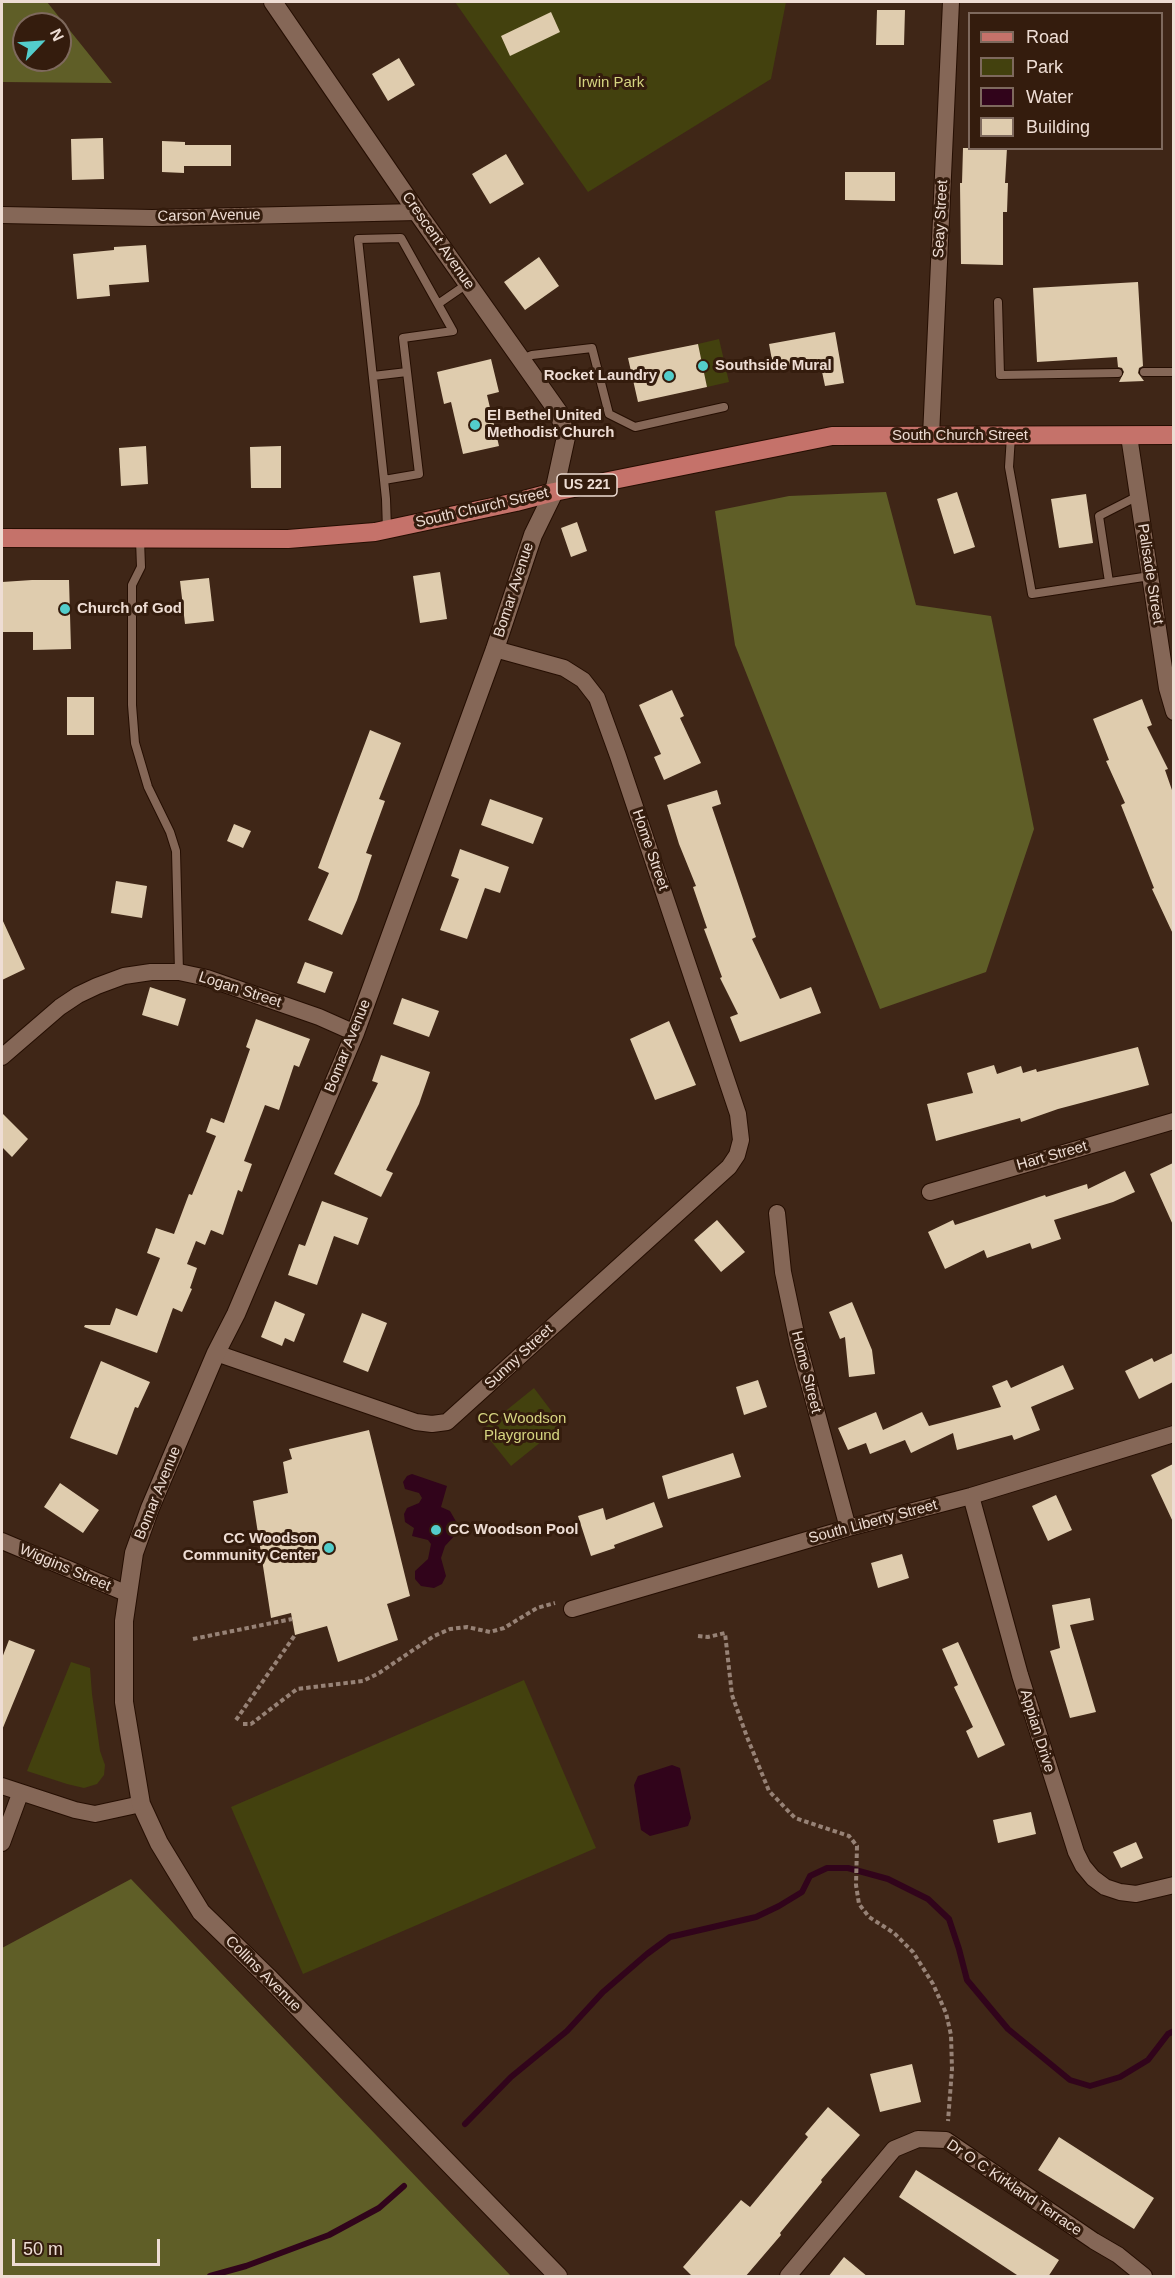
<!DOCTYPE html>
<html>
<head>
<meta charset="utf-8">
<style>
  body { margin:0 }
  #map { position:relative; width:1175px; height:2278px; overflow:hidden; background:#3f2617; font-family:Arial,sans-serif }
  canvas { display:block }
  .frame { position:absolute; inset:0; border:3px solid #eeddd4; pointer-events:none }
  .legend { position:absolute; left:968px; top:12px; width:195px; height:138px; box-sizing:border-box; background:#341c0d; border:2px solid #7e695d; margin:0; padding:8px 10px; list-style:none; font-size:18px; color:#eeddd4 }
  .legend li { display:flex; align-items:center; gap:12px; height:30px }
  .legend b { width:30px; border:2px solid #7e695d }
  .north { position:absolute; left:12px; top:12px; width:60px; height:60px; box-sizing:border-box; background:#341c0d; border:2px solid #7e695d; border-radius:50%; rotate:65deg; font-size:16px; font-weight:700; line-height:24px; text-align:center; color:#eeddd4 }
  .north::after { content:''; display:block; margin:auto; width:21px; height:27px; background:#53cdcb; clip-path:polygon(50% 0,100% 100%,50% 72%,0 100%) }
  .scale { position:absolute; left:12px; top:2239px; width:148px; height:27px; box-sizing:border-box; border:3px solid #eeddd4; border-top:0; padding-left:8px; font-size:18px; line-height:21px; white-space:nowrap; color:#eeddd4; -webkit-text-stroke:4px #341c0d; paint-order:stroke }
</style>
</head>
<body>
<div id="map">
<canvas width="1175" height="2278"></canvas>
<div class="frame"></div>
<ul class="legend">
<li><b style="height:8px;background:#c5726a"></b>Road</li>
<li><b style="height:16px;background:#43410e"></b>Park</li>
<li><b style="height:16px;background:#31041b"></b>Water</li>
<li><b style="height:16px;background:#dfccae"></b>Building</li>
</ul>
<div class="north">N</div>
<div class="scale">50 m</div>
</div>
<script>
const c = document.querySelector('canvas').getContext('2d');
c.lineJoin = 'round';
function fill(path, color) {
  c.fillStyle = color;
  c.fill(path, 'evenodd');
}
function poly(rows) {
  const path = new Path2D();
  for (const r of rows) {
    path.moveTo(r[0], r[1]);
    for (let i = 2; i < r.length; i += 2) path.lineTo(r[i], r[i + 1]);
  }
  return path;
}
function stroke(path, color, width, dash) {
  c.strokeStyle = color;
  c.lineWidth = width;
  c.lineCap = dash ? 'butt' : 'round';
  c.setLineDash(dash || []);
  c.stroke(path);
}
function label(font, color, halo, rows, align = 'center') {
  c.font = font + ' Arial,sans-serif';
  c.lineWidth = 6;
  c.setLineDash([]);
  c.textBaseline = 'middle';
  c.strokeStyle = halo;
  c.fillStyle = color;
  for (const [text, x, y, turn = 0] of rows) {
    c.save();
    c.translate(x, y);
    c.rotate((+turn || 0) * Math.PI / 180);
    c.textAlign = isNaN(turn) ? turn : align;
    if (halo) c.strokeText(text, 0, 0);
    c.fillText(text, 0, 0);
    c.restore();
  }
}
fill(poly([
  [455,2,786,2,771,79,588,192],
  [719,339,729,382,707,387,698,344],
  [534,1388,562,1425,511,1466,482,1430],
  [71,1662,90,1668,92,1694,100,1751,105,1765,104,1775,97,1784,84,1788,67,1784,27,1771],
  [524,1680,596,1848,303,1974,231,1807]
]), '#43410e');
fill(poly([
  [2,2,47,2,112,83,2,82],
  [24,24,60,24,60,60,24,60],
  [886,492,916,605,991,616,1034,829,986,972,880,1009,735,645,715,511,789,496],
  [131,1879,511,2276,2,2276,2,1948]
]), '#5f5e27');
fill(poly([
  [412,1474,447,1486,441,1507,450,1511,458,1525,458,1532,445,1546,441,1558,446,1576,442,1584,434,1588,421,1586,415,1579,415,1571,428,1559,431,1544,428,1540,412,1536,414,1528,405,1522,404,1514,407,1508,419,1503,422,1498,419,1493,405,1489,403,1482,407,1476],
  [672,1765,680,1768,691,1818,688,1826,650,1836,641,1830,634,1785,638,1776]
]), '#31041b');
stroke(poly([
  [465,2124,511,2077,567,2031,603,1992,647,1954,670,1937,756,1917,779,1906,802,1892,810,1876,827,1868,848,1868,888,1879,928,1899,949,1919,959,1949,967,1980,1008,2029,1070,2080,1090,2086,1120,2077,1148,2060,1168,2034,1174,2031],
  [210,2276,246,2266,329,2235,379,2208,404,2186]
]), '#31041b', 6);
fill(poly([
  [877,10,905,10,904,45,876,45],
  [551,12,560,32,510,56,501,36],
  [399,58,415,85,388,101,372,74],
  [103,138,104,179,72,180,71,139],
  [162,141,185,142,185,145,231,145,231,166,184,166,184,173,162,172],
  [963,148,1007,148,1005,183,1008,183,1007,212,1003,212,1003,265,961,264,960,183,962,183],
  [506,154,524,184,490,204,472,174],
  [845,172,895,172,895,201,845,200],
  [146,245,149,282,109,285,110,296,77,299,73,254,114,250,114,247],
  [539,257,559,286,525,310,504,282],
  [1138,282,1143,366,1139,368,1138,373,1144,381,1119,382,1124,372,1122,368,1118,367,1117,357,1037,362,1033,288],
  [835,332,844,383,825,386,820,362,774,371,769,344],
  [698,344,707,387,638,402,628,358],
  [491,359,499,392,487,395,499,446,463,454,451,402,444,404,437,372],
  [146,446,148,484,121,486,119,448],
  [281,446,281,488,251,488,250,447],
  [957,492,975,547,954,554,937,499],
  [1086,494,1093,543,1059,548,1051,499],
  [577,522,587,551,571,557,561,528],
  [440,572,447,619,420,623,413,576],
  [209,578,214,621,185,624,180,581],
  [32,580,69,580,71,649,33,650,33,632,2,632,2,582],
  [672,690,684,716,680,718,701,763,664,780,654,757,661,754,639,705],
  [67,697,94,697,94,735,67,735],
  [1142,699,1152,725,1147,727,1168,769,1165,770,1173,793,1173,934,1152,889,1154,888,1121,805,1125,803,1106,761,1109,760,1093,719],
  [370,730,401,743,379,799,385,801,366,853,372,855,357,900,342,935,308,920,329,873,318,868],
  [717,790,721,804,712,807,756,937,752,939,780,999,811,987,821,1013,740,1042,730,1017,738,1014,720,978,722,977,704,929,707,928,693,887,696,886,679,844,667,805],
  [490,799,543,818,533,844,481,825],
  [234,824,251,831,243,848,227,841],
  [460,849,509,867,500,893,485,888,467,939,440,930,459,879,451,876],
  [116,881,147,886,142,918,111,913],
  [2,919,25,969,2,980],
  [305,962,333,972,325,993,297,983],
  [150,987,186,999,178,1026,142,1015],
  [402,998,439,1011,429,1037,393,1024],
  [256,1019,310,1039,299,1067,294,1065,279,1110,265,1105,244,1161,252,1164,242,1192,238,1190,223,1235,211,1230,205,1245,196,1241,187,1264,197,1268,190,1288,192,1289,182,1312,173,1308,157,1353,84,1327,85,1325,110,1325,116,1308,137,1316,160,1258,147,1253,156,1228,174,1234,189,1194,192,1195,216,1136,206,1132,211,1118,224,1123,250,1049,246,1047],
  [669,1021,696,1085,655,1100,630,1039],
  [1138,1047,1149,1085,1058,1109,1021,1122,1020,1118,936,1141,927,1104,973,1093,967,1073,994,1065,997,1074,1021,1066,1023,1073,1036,1069,1037,1072],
  [381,1055,430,1072,419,1104,386,1170,393,1173,381,1197,334,1174,378,1083,372,1081],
  [2,1113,28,1139,12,1157,2,1147],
  [1173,1163,1173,1225,1150,1174],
  [1125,1171,1135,1192,1113,1202,1054,1220,1061,1239,1032,1249,1030,1243,987,1258,984,1250,945,1269,928,1232,953,1220,955,1225,1045,1195,1046,1197,1087,1184,1088,1189],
  [322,1201,368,1218,358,1245,334,1236,317,1285,288,1275,299,1244,305,1246],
  [717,1220,745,1252,721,1272,694,1240],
  [275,1301,305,1314,294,1342,285,1338,282,1346,261,1337],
  [852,1302,872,1350,875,1374,849,1377,845,1337,840,1339,829,1312],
  [362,1313,387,1323,368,1372,343,1362],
  [1173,1353,1173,1382,1139,1399,1125,1371,1152,1358,1154,1362],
  [101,1361,150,1382,138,1408,135,1407,117,1455,70,1438],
  [1063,1365,1074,1389,1031,1407,1040,1430,1014,1440,1012,1435,957,1450,953,1433,911,1453,905,1440,870,1454,866,1443,848,1450,838,1428,876,1412,883,1430,922,1412,929,1426,1001,1407,992,1386,1007,1380,1011,1388],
  [758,1380,767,1407,744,1415,736,1387],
  [369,1430,410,1596,387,1604,398,1640,338,1662,327,1626,295,1635,291,1613,271,1618,253,1501,288,1493,283,1462,292,1459,289,1449],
  [733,1453,741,1477,668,1499,662,1476],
  [1173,1464,1173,1522,1151,1475],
  [60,1483,99,1510,83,1533,44,1507],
  [1056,1495,1072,1530,1048,1541,1032,1506],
  [654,1502,663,1527,614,1545,615,1548,591,1556,578,1516,603,1508,606,1520],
  [902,1554,909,1578,878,1588,871,1563],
  [1090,1598,1094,1620,1070,1625,1096,1712,1070,1718,1050,1651,1060,1648,1052,1605],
  [9,1640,35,1650,2,1730,2,1658],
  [958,1642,1005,1745,978,1758,966,1731,973,1727,954,1687,958,1685,942,1649],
  [1031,1812,1036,1834,998,1843,993,1820],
  [1136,1842,1143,1858,1121,1868,1113,1852],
  [912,2064,921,2102,880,2112,870,2074],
  [828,2107,860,2135,821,2180,822,2182,780,2233,781,2235,745,2277,693,2277,683,2267,741,2200,750,2207,808,2137,805,2134],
  [1059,2137,1154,2198,1134,2229,1038,2170],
  [916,2170,1059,2260,1048,2277,1020,2277,899,2197],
  [844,2257,868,2277,828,2277]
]), '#dfccae');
const lane = poly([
  [998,302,1000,375,1118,373],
  [438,304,467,284],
  [521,359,532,355,592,348,609,414,635,427,724,407],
  [1144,372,1174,372],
  [373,376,407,372],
  [1011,436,1009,467,1032,594,1150,576],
  [384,480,419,474,403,338,453,331,401,238,358,239,384,480,386,499,387,530],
  [140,540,141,567,132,585,132,705,135,743,148,787,170,832,176,851,179,972],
  [1109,582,1099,516,1138,496]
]);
const street = poly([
  [2,215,152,218,417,212],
  [931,436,951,2],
  [1129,436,1167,688,1174,712],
  [2,1057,60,1007,78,995,97,986,124,976,151,972,179,972,207,978,319,1017,355,1033],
  [930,1192,1174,1121],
  [777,1213,783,1272,798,1343,848,1528],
  [216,1353,416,1422,432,1424,447,1422,729,1167,737,1155,741,1140,738,1114,618,756,597,698,583,680,564,668,495,649],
  [971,1496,1020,1675,1076,1852,1083,1866,1093,1878,1105,1887,1120,1892,1136,1894,1174,1885],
  [2,1541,128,1594],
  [572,1609,848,1528,971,1496,1174,1434],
  [2,1786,75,1810,95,1814,141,1804],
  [2,1843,20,1794],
  [788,2276,894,2149,918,2139,946,2140,1094,2241,1118,2255,1144,2276]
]);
const secondary = poly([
  [273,2,417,212,559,413,566,437,554,492,533,535,495,649,355,1033,236,1314,216,1353,150,1508,134,1553,124,1621,124,1702,141,1804,159,1843,201,1912,270,1979,558,2276]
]);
const primary = poly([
  [2,538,288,539,375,532,516,502,554,492,832,436,1174,435]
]);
stroke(lane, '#250e02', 10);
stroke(street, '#250e02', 18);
stroke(secondary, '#250e02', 20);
stroke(primary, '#250e02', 20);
stroke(poly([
  [698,1636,708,1637,725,1633,732,1695,747,1737,769,1791,795,1818,849,1836,857,1846,856,1885,859,1904,869,1917,894,1933,913,1952,933,1984,946,2013,951,2035,952,2069,948,2121],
  [193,1639,292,1619],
  [236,1720,295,1635],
  [243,1724,251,1724,297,1689,363,1681,379,1673,434,1636,450,1629,467,1627,490,1632,504,1628,537,1608,555,1603]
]), '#978276', 4, [4.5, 3]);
stroke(lane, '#856757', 8);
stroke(street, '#856757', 16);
stroke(secondary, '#856757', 18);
stroke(primary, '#c5726a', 18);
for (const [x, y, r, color] of [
  [703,366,6,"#53cdcb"],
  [669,376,6,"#53cdcb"],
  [475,425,6,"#53cdcb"],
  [65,609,6,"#53cdcb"],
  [436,1530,6,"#53cdcb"],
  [329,1548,6,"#53cdcb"]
]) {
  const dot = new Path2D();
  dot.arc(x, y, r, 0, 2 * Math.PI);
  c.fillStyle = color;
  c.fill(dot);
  stroke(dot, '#341c0d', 2);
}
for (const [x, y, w] of [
  [587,485,60]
]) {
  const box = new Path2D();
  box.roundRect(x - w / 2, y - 11, w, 22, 4.5);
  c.fillStyle = '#341c0d';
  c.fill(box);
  stroke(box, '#eeddd4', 1.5);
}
label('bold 14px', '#eeddd4', null, [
  ["US 221",587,485]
]);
label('15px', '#d5d480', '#341c0d', [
  ["Irwin Park",611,83],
  ["CC Woodson",522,1419],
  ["Playground",522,1436]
]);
label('15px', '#eeddd4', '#341c0d', [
  ["Carson Avenue",209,216,-1],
  ["Seay Street",941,219,-87],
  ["Crescent Avenue",438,241,55],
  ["South Church Street",960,436],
  ["South Church Street",482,508,-13],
  ["Palisade Street",1150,574,81],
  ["Bomar Avenue",514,590,-72],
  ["Home Street",650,850,71],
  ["Logan Street",240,990,18],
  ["Bomar Avenue",348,1046,-68],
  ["Hart Street",1052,1156,-16],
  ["Sunny Street",519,1357,-43],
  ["Home Street",806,1372,76],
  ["Bomar Avenue",158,1493,-68],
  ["South Liberty Street",873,1522,-15],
  ["Wiggins Street",65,1568,23],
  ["Appian Drive",1037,1731,73],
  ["Collins Avenue",263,1974,45],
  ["Dr O C Kirkland Terrace",1014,2188,34]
]);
label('bold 15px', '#eeddd4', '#341c0d', [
  ["Southside Mural",715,366],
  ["Rocket Laundry",657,376,"right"],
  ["El Bethel United",487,416],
  ["Methodist Church",487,433],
  ["Church of God",77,609],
  ["CC Woodson Pool",448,1530],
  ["CC Woodson",317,1539,"right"],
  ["Community Center",317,1556,"right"]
], 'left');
</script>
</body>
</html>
